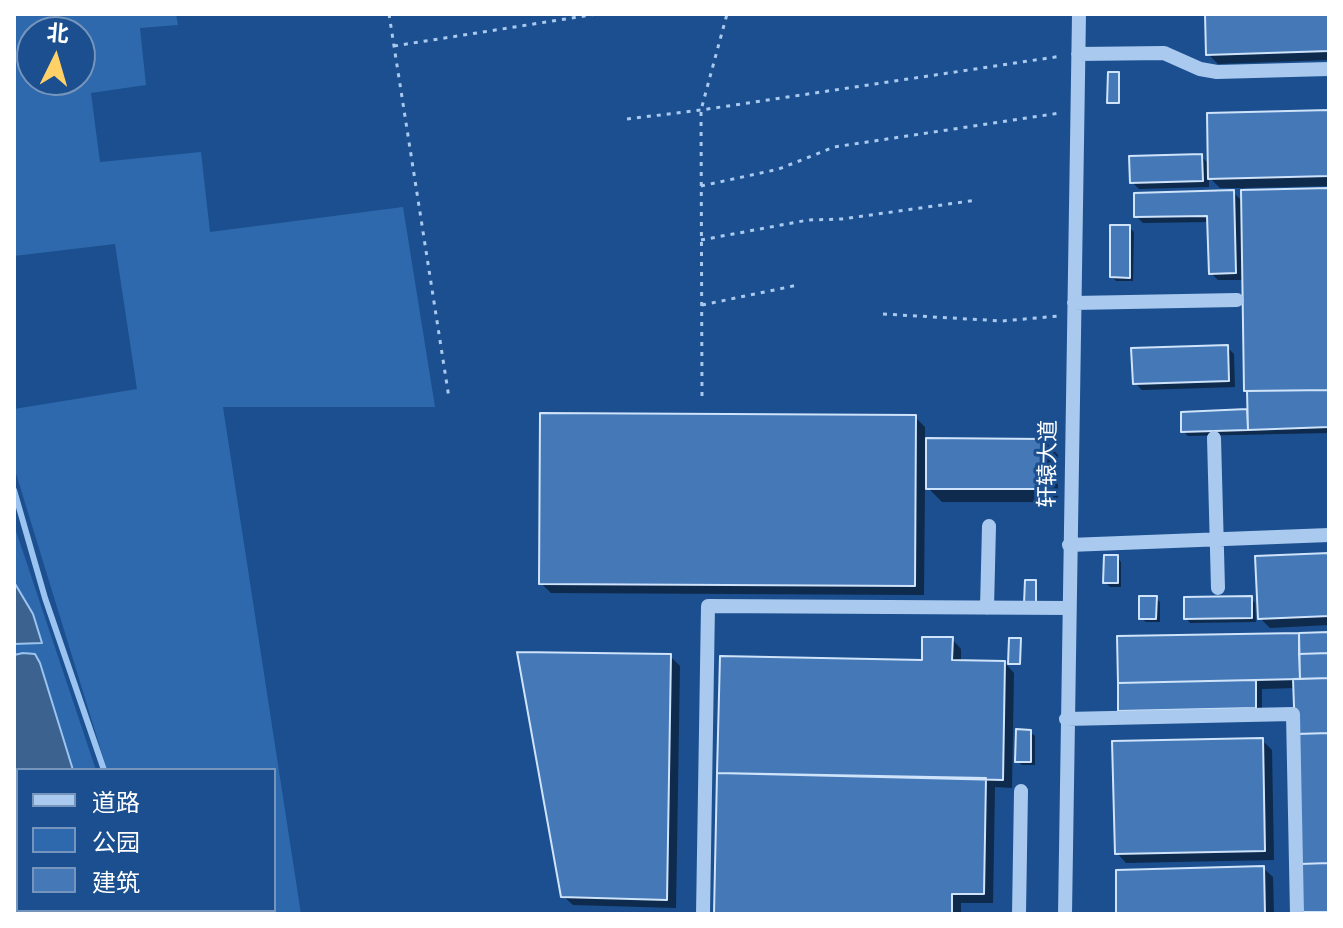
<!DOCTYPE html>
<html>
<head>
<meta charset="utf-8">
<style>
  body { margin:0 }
  #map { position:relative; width:1343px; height:928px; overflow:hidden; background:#1b4f8f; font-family:Signika,"Noto Sans SC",sans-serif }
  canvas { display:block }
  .frame { position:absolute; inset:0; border:16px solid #fff; pointer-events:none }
  .legend { position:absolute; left:16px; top:768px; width:260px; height:144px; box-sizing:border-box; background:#1b4f8f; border:2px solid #7695bc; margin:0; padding:10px 14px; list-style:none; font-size:24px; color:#fff }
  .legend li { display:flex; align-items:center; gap:16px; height:40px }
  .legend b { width:40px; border:2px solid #7695bc }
  .north { position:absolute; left:16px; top:16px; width:80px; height:80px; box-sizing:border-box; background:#1b4f8f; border:2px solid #7695bc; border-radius:50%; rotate:5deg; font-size:22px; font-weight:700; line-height:32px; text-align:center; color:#fff }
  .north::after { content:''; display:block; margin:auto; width:28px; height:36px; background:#ffd166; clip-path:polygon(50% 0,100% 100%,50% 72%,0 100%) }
</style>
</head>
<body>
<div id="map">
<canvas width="1343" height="928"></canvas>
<div class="frame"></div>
<ul class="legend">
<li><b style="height:10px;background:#a9c9ee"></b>道路</li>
<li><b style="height:22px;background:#2e69ad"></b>公园</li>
<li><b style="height:22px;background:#4478b7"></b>建筑</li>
</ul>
<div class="north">北</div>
</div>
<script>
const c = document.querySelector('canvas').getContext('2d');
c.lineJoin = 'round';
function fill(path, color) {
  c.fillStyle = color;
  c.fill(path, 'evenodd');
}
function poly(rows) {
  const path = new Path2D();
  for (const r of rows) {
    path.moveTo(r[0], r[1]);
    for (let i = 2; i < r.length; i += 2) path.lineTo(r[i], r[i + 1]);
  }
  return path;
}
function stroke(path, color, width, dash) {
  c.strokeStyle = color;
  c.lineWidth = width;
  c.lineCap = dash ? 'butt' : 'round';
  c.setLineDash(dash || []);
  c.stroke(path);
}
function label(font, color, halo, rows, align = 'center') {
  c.font = font + ' Signika,"Noto Sans SC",sans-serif';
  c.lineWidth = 6;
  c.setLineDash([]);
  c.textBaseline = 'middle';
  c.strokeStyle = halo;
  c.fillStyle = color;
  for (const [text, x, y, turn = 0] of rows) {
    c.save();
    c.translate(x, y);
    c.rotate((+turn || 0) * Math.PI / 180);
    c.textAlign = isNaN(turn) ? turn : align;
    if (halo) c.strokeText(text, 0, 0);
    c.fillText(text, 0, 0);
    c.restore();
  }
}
fill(poly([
  [14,14,176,14,178,25,140,28,146,85,91,93,100,162,201,152,210,232,403,207,435,407,223,407,301,914,151,914,150,910,274,910,274,770,107,770,14,467,14,409,137,389,115,244,14,256],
  [32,32,80,32,80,80,32,80],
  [14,525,96,770,18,770,18,910,143,910,144,914,14,914]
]), '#2e69ad');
const water = poly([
  [14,582,33,614,42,643,14,644,14,582],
  [23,653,35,654,40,663,73,770,18,770,18,836,14,824,14,655,23,653]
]);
fill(water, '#3c6290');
stroke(water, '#9cc4f0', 2);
fill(poly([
  [1207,14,1329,14,1329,60,1218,64,1208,54],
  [1329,112,1329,186,1243,188,1243,191,1329,190,1329,388,1271,389,1271,393,1329,392,1329,433,1188,436,1183,431,1183,413,1249,411,1249,393,1246,390,1244,280,1218,280,1211,273,1209,222,1143,223,1136,216,1233,192,1243,202,1242,188,1220,188,1209,177,1209,187,1139,189,1132,182,1201,156,1210,165],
  [1129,227,1134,232,1133,281,1116,281,1112,277],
  [1227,347,1234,354,1235,387,1142,390,1135,383],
  [915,417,925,427,925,440,1044,440,1058,455,1058,502,942,502,925,485,924,595,551,593,541,583],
  [1329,555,1329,625,1270,628,1260,618],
  [1117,557,1121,562,1121,587,1110,587,1105,582],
  [1156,598,1160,602,1160,622,1146,622,1141,618],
  [1251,598,1255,603,1256,622,1190,623,1186,618],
  [1329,634,1329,914,1306,914,1303,911,1296,688,1262,689,1262,715,1120,710,1119,638],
  [952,639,961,649,961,662,1005,663,1014,673,1012,788,995,787,993,903,961,903,961,914,716,914,924,662],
  [670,656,680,666,676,908,573,905,563,896],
  [1030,732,1035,736,1035,765,1022,765,1017,761],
  [1262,740,1272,750,1274,860,1126,863,1117,853],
  [1263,868,1273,877,1274,914,1118,914]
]), '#0007');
stroke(poly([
  [14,490,45,598,104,770],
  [153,910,154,914]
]), '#9cc4f0', 6);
const building = poly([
  [1205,14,1329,14,1329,51,1206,55,1205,14],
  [1108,72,1119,72,1119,103,1107,103,1108,72],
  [1329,110,1329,176,1208,179,1207,113,1329,110],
  [1202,154,1203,181,1130,183,1129,156,1202,154],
  [1329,188,1329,390,1244,391,1241,190,1329,188],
  [1234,190,1236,273,1209,274,1207,216,1134,217,1134,193,1234,190],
  [1110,225,1130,225,1130,278,1110,277,1110,225],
  [1228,345,1229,381,1133,384,1131,348,1228,345],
  [1329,390,1329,427,1248,430,1247,391,1329,390],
  [1247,409,1248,430,1181,432,1181,412,1247,409],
  [540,413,916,415,915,586,539,584,540,413],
  [926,438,1045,439,1045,489,926,489,926,438],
  [1329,553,1329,616,1258,619,1255,556,1329,553],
  [1104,555,1118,555,1118,583,1103,583,1104,555],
  [1025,580,1036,580,1036,604,1024,604,1025,580],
  [1139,596,1157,596,1156,619,1139,619,1139,596],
  [1252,596,1252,618,1184,619,1184,597,1252,596],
  [1329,632,1329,653,1299,654,1299,633,1329,632],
  [1299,633,1300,679,1118,683,1117,636,1299,633],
  [922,637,953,637,952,660,1005,661,1003,780,717,773,720,656,922,660,922,637],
  [1009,638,1021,638,1020,664,1008,664,1009,638],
  [517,652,671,654,667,900,561,897,517,652],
  [1329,653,1329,678,1300,679,1299,654,1329,653],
  [1329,678,1329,733,1295,734,1293,679,1329,678],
  [1256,680,1256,708,1118,711,1118,683,1256,680],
  [1016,729,1031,730,1031,762,1015,762,1016,729],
  [1329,733,1329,863,1300,864,1297,734,1329,733],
  [1263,738,1265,851,1115,854,1112,741,1263,738],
  [717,773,986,778,984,894,952,894,952,914,714,914,717,773],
  [1329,863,1329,912,1301,912,1300,864,1329,863],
  [1264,866,1265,914,1116,914,1116,870,1264,866]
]);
fill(building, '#4478b7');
stroke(building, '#cfe3fa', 2);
stroke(poly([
  [389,14,449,398],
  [394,46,597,14],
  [627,119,701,110,1062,56],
  [701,186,779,169,834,147,1060,113],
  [701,240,808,220,842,219,977,200],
  [702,305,798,285],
  [883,314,1002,321,1059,316],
  [702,396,701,110,727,14]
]), '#a9c9ee', 3, [4, 6]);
stroke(poly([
  [1078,54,1164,53,1200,69,1217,72,1329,69],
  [1074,303,1237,300],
  [1214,438,1218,588],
  [1069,545,1329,535],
  [987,608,989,526],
  [1066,719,1293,714,1297,914],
  [703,914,708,606,1068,608],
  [1019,914,1021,791],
  [1065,914,1079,14]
]), '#a9c9ee', 14);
label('22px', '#fff', '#1b4f8f', [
  ["轩辕大道",1049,464,-89]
]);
</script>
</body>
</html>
